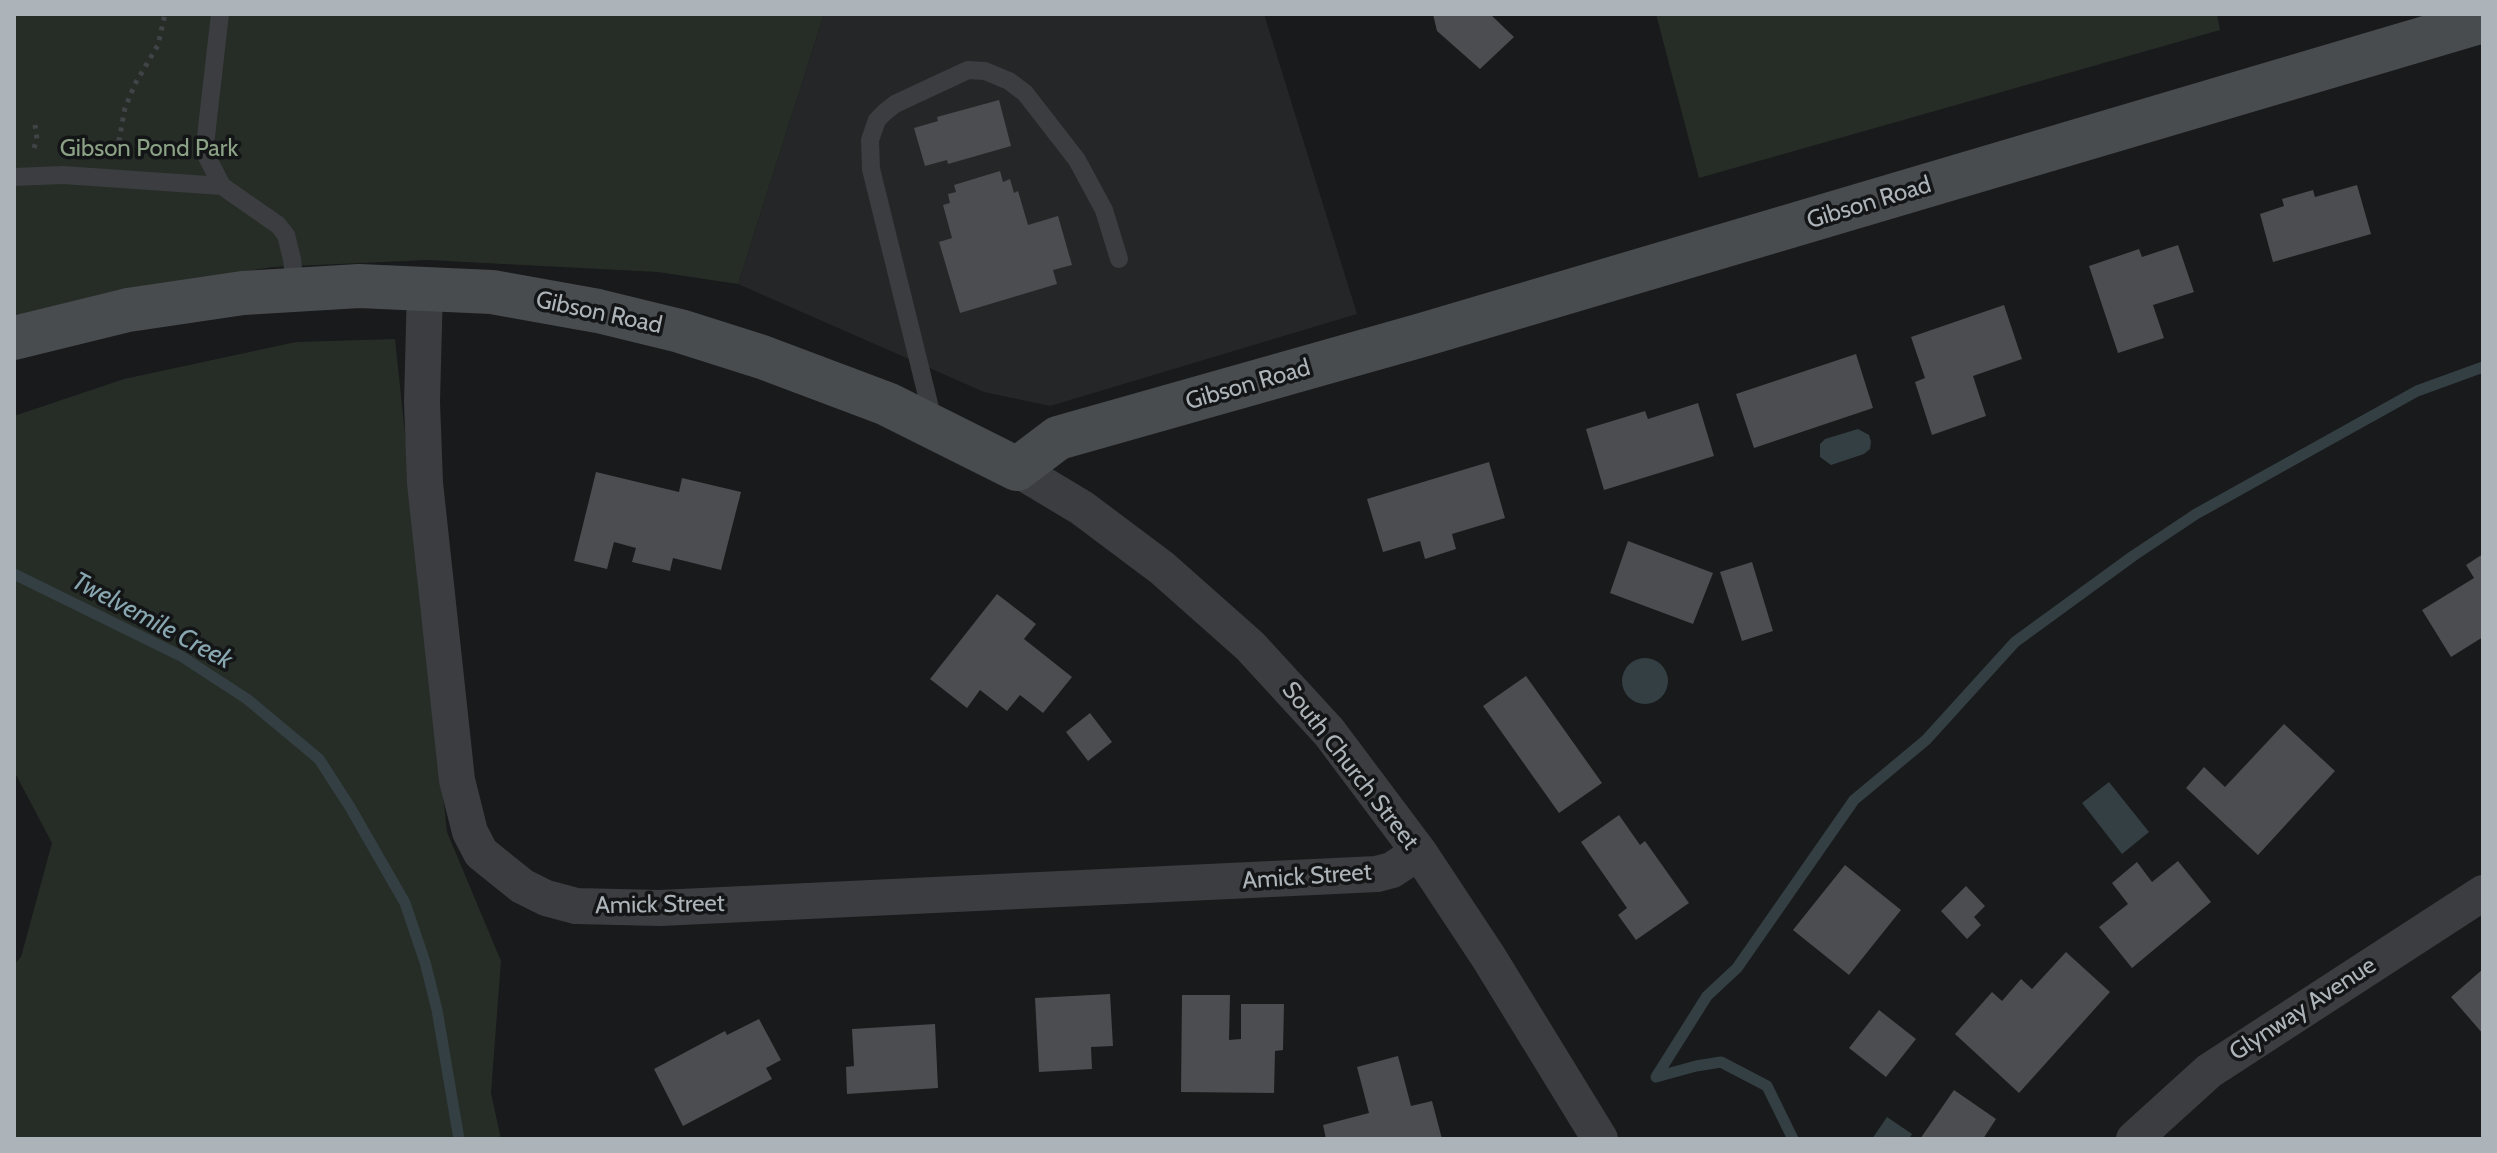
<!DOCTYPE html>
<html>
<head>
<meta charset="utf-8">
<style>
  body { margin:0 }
  #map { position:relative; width:2497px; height:1153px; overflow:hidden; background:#191a1b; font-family:Cabin,sans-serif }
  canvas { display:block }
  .frame { position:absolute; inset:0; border:16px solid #adb4b9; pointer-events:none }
</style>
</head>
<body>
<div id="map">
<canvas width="2497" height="1153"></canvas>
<div class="frame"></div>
</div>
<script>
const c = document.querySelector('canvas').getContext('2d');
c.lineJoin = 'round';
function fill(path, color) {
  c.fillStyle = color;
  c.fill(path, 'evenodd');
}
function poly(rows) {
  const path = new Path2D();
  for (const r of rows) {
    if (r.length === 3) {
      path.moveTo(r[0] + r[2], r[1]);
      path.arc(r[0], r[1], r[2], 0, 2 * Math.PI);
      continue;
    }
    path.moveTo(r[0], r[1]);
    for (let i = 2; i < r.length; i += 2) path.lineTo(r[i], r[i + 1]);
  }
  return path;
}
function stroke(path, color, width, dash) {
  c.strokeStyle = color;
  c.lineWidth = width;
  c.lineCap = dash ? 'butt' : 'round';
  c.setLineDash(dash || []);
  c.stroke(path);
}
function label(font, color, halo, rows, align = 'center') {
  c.font = font + ' Cabin,sans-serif';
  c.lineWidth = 7;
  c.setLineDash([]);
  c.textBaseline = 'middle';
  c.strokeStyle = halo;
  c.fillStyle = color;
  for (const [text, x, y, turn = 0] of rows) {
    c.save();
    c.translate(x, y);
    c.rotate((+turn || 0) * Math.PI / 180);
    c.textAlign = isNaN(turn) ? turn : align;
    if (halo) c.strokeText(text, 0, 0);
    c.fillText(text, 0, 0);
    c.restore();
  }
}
fill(poly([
  [824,14,1264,14,1357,314,1050,406,984,392,738,284]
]), '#252628');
fill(poly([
  [14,14,824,14,738,284,658,272,427,260,273,267,119,290,14,316],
  [1656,14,2217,14,2220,30,1699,178],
  [395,339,447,832,501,961,491,1093,501,1139,14,1139,14,964,21,957,52,843,14,771,14,416,124,379,296,342]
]), '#262d26');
fill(poly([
  [1858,429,1869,435,1871,442,1870,449,1864,454,1831,465,1820,457,1820,444,1825,439],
  [1645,681,23],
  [2109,782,2149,832,2122,854,2082,803],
  [1887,1117,1912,1134,1909,1139,1872,1139]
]), '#343f43');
stroke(poly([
  [14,574,181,656,247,699,319,759,350,807,405,903,425,962,437,1010,459,1139],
  [1656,1077,1707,996,1737,968,1854,800,1926,740,2015,642,2133,556,2196,514,2417,391,2483,367],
  [1656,1077,1696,1066,1721,1062,1767,1086,1793,1139]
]), '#343f43', 11);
fill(poly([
  [1433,14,1490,14,1514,37,1480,69,1437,31],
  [999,100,1011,146,948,164,947,160,925,166,914,128,938,121,937,117],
  [1000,171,1003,182,1010,179,1014,193,1018,191,1028,225,1058,216,1072,265,1053,270,1057,284,960,313,939,242,952,238,943,205,950,203,948,194,956,192,954,185],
  [2357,185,2371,234,2273,262,2260,214,2284,206,2282,199,2313,190,2315,197],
  [2178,245,2194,292,2153,305,2164,338,2118,353,2089,266,2139,249,2142,257],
  [2004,305,2022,359,1973,376,1986,416,1932,435,1915,382,1925,378,1911,337],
  [1856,354,1873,408,1754,448,1736,394],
  [1698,403,1714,456,1604,490,1586,429,1645,411,1648,419],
  [1489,462,1505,518,1452,534,1456,549,1425,559,1420,541,1383,552,1367,499],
  [596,472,679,492,682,478,741,492,721,570,673,558,670,571,632,562,636,548,614,542,607,569,574,561],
  [1628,541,1713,573,1693,624,1610,593],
  [2483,554,2483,637,2451,657,2422,610,2474,578,2466,565],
  [1752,562,1773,631,1742,641,1720,572],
  [997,594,1036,624,1024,639,1072,677,1043,713,1020,695,1007,711,980,690,967,708,930,679],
  [1526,676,1602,783,1559,813,1483,706],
  [1090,713,1112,742,1088,761,1066,732],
  [2284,724,2335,771,2258,855,2186,788,2204,767,2225,787],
  [1619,815,1640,845,1645,841,1689,903,1636,940,1618,915,1627,908,1581,842],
  [2178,861,2211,902,2132,968,2099,927,2128,904,2112,883,2137,862,2152,882],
  [1845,865,1901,910,1849,975,1793,930],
  [1966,886,1985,906,1974,917,1981,925,1967,939,1941,911],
  [2066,952,2110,992,2019,1093,1955,1034,1992,992,2002,1001,2021,979,2032,989],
  [2483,969,2483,1034,2451,997],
  [1110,994,1113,1046,1091,1047,1092,1069,1039,1072,1035,998],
  [1182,995,1230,995,1229,1040,1241,1039,1241,1004,1284,1004,1283,1050,1275,1051,1274,1093,1181,1092],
  [1879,1010,1916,1039,1886,1077,1849,1048],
  [759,1019,781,1060,766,1068,772,1079,683,1126,654,1069,725,1031,727,1035],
  [935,1024,938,1088,847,1094,846,1067,854,1066,852,1029],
  [1398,1056,1411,1106,1432,1101,1442,1139,1326,1139,1323,1125,1369,1113,1357,1067],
  [1954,1090,1996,1119,1983,1139,1920,1139]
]), '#4b4d50');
stroke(poly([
  [34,148,37,139,35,125],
  [117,151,125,108,135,84,158,45,165,14]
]), '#414447', 5, [4, 6]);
stroke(poly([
  [220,14,205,145,207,157,222,186,278,225,286,235,292,259,295,289],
  [14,177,63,175,222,186],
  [933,420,871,169,870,140,877,120,885,112,895,104,968,70,985,71,1009,81,1025,93,1077,160,1104,210,1119,259]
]), '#3b3d40', 18);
stroke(poly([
  [425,288,422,402,425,483,457,780,470,832,481,853,522,886,546,898,576,906,660,908,1377,874,1392,870,1419,852],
  [1017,469,1082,508,1162,568,1250,646,1329,732,1419,852,1489,958,1600,1139],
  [2134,1139,2209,1071,2483,893]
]), '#3b3d40', 36);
stroke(poly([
  [14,338,128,310,243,293,359,286,492,292,598,311,680,331,762,357,887,404,1017,469,1058,438,1422,335,2483,21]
]), '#494c4f', 44);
label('24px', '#8ba286', '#141516', [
  ["Gibson Pond Park",149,149]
]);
label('24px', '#adb4b9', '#141516', [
  ["Gibson Road",1869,203,-17],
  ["Gibson Road",599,313,12],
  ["Gibson Road",1248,385,-16],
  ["South Church Street",1350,766,52],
  ["Amick Street",1307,877,-4],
  ["Amick Street",660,905,-1],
  ["Glynway Avenue",2303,1009,-33]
]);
label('italic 26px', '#88a7b0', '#141516', [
  ["Twelvemile Creek",152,621,28]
]);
</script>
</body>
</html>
